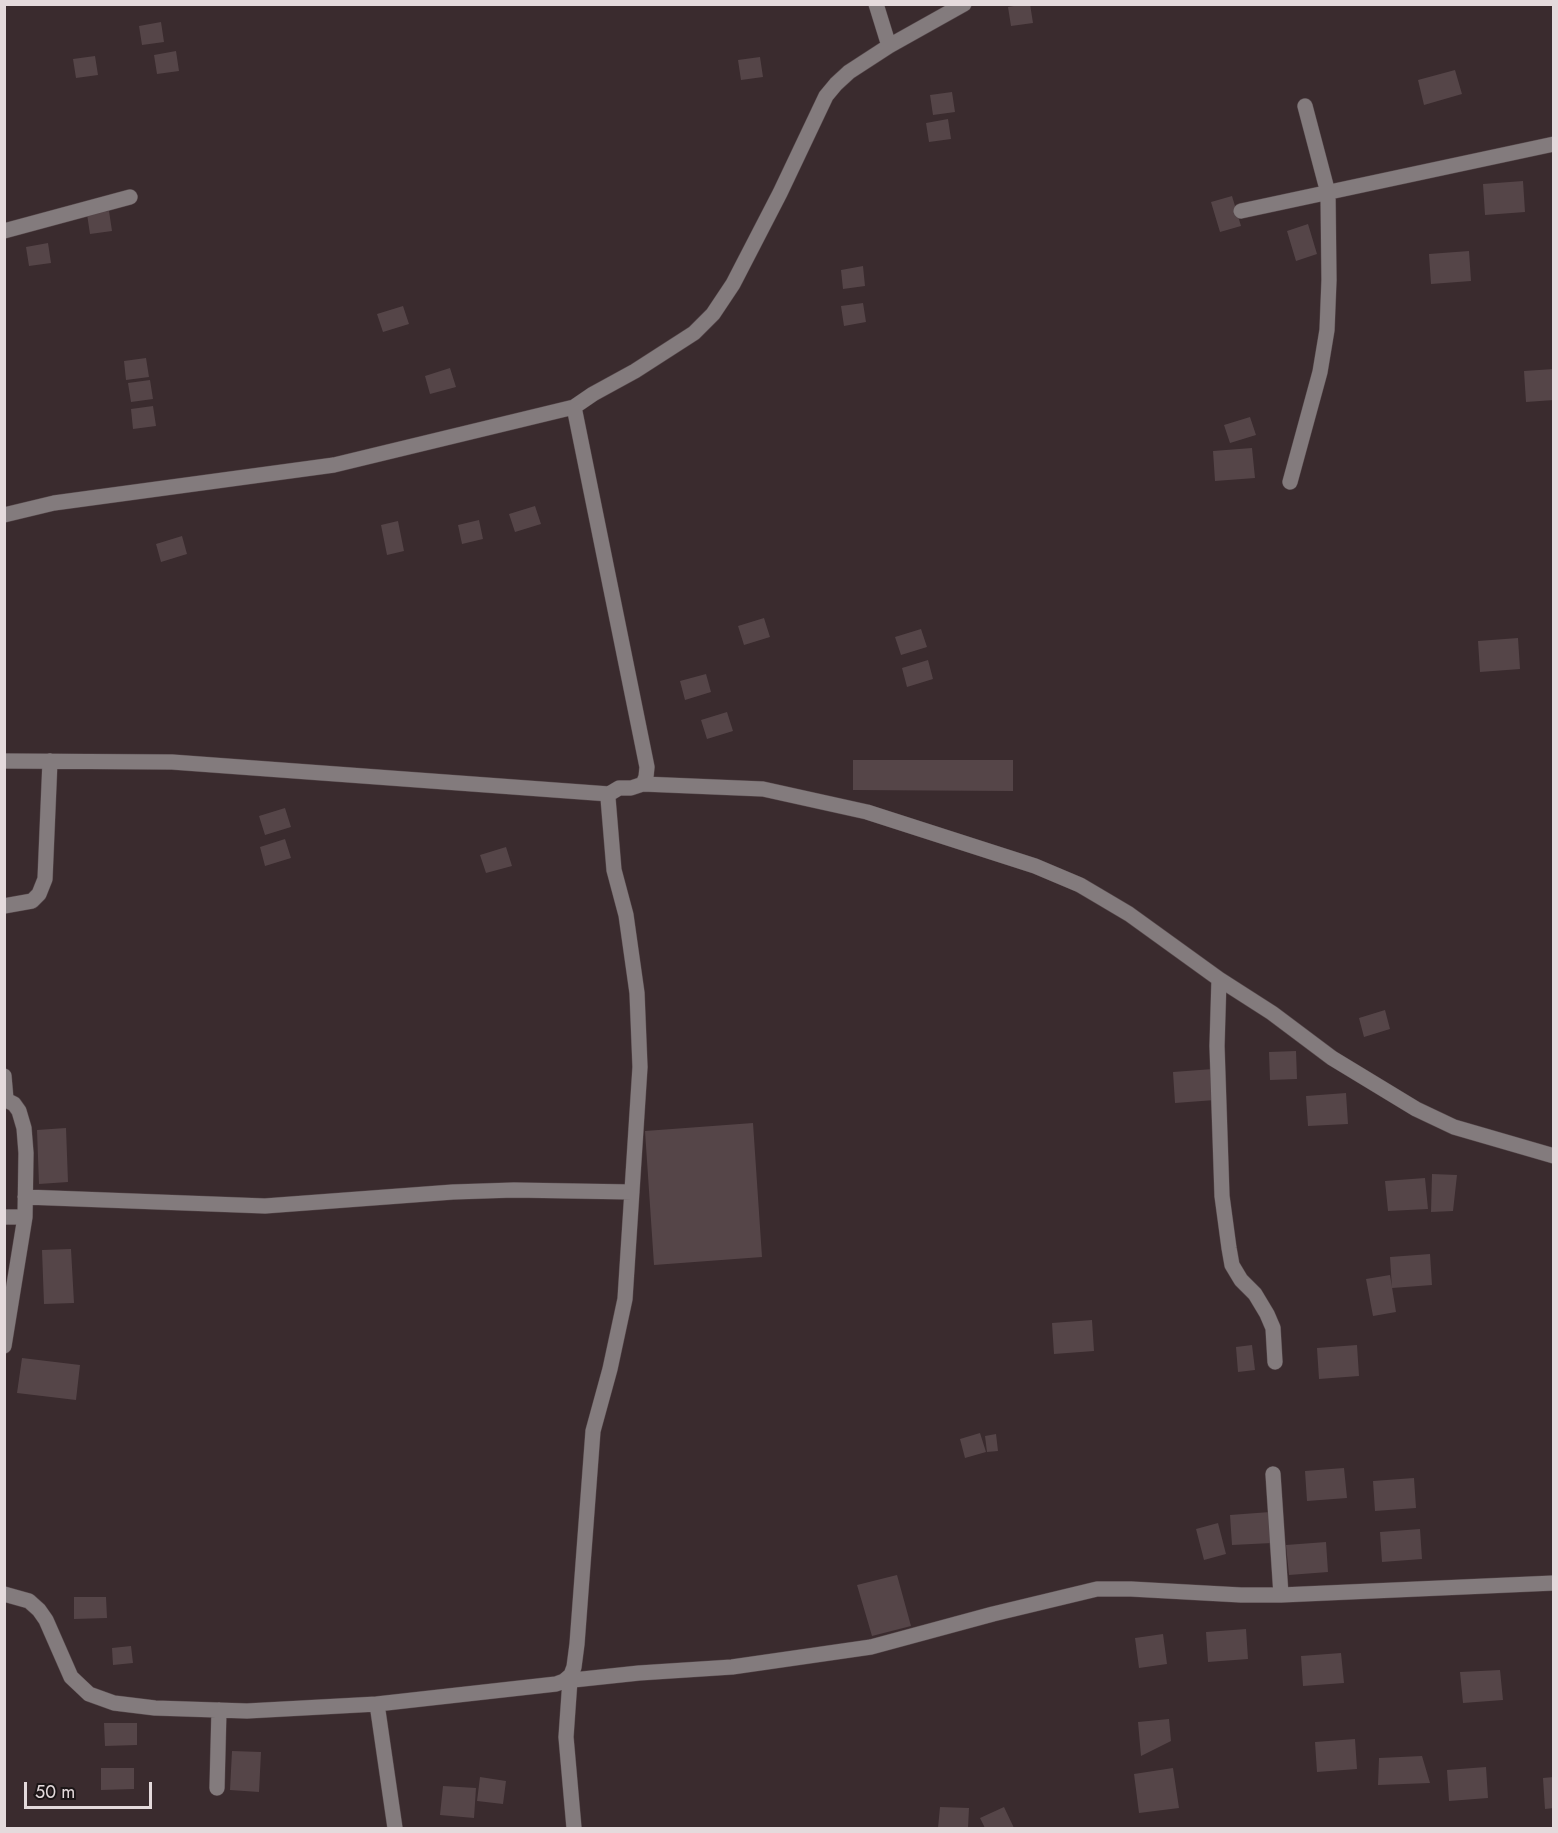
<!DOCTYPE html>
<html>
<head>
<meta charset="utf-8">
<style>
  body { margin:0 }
  #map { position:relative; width:1558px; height:1833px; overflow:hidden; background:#3a2b2e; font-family:Jost,sans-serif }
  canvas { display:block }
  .frame { position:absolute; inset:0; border:6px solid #e4dadc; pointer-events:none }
  .scale { position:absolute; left:24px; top:1782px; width:128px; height:27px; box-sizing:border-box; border:3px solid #e4dadc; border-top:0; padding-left:8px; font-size:18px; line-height:21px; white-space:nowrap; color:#e4dadc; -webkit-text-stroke:4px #1c1617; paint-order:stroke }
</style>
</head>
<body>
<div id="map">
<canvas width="1558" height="1833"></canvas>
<div class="frame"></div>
<div class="scale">50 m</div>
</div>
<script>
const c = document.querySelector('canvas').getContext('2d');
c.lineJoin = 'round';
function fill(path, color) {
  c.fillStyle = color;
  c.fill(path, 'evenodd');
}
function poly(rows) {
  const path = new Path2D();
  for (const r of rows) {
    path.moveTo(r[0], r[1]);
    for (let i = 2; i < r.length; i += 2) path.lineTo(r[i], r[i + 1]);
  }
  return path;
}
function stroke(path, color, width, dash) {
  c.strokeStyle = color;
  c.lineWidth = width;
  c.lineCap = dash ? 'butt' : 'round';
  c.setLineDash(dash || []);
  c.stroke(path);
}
fill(poly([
  [1025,4,1030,4,1033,23,1011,26,1008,7],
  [161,22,164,42,142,45,139,26],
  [176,51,179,71,157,74,154,55],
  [95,56,98,75,76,78,73,59],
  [760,57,763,77,741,80,738,60],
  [1455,70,1462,94,1424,105,1418,80],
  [952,92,955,112,933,115,930,95],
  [948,119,951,139,929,142,926,123],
  [1523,181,1525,212,1485,215,1483,184],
  [1232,196,1241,226,1220,232,1211,202],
  [109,211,112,231,90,234,87,214],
  [1308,224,1317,254,1296,261,1287,231],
  [48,243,51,263,29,266,26,247],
  [1469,251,1471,281,1431,284,1429,254],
  [863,266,865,286,843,289,841,270],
  [863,303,866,322,844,326,841,306],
  [403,306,409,324,383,332,377,314],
  [146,358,149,377,126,380,124,361],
  [450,368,456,387,430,394,425,376],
  [1554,369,1554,400,1526,402,1524,371],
  [150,380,153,399,131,402,128,383],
  [153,406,156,426,133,429,131,409],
  [1250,417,1256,435,1230,443,1224,425],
  [1252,448,1255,478,1215,481,1213,451],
  [535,506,541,524,515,532,509,514],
  [479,520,483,539,462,544,458,525],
  [398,521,404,551,387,555,381,525],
  [182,536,187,554,161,562,156,544],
  [764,618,770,637,744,645,738,626],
  [921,629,927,647,901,655,895,637],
  [1518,638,1520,669,1480,672,1478,641],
  [928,660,933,679,907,687,902,668],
  [706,674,711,692,685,700,680,681],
  [727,712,733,731,707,739,701,720],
  [853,760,1013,760,1013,791,853,790],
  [285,808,291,827,265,835,259,816],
  [285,839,291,858,265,866,260,847],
  [506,847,512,866,486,873,480,855],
  [1385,1010,1390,1029,1364,1037,1359,1018],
  [1296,1051,1297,1079,1270,1080,1269,1052],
  [1213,1069,1215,1100,1175,1103,1173,1072],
  [1346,1093,1348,1124,1308,1126,1306,1096],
  [753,1123,762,1257,654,1265,645,1131],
  [66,1128,68,1182,39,1184,37,1130],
  [1432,1174,1457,1175,1453,1211,1431,1212],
  [1425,1178,1428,1209,1388,1211,1385,1181],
  [71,1249,74,1303,44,1304,42,1250],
  [1430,1254,1432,1285,1392,1288,1390,1257],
  [1390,1275,1396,1312,1373,1316,1366,1279],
  [1092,1320,1094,1351,1054,1354,1052,1323],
  [1252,1345,1255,1370,1238,1372,1236,1347],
  [1357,1345,1359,1376,1319,1379,1317,1348],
  [22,1358,80,1365,76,1400,17,1393],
  [980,1433,986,1452,965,1458,960,1439],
  [996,1434,998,1451,987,1452,985,1436],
  [1344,1468,1347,1498,1307,1501,1305,1471],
  [1414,1478,1416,1508,1375,1511,1373,1481],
  [1270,1512,1272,1543,1232,1545,1230,1515],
  [1218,1523,1226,1554,1204,1560,1196,1529],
  [1420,1529,1422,1559,1382,1562,1380,1532],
  [1326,1542,1328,1572,1289,1575,1286,1545],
  [897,1575,911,1626,872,1636,857,1585],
  [74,1597,106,1597,107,1618,74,1619],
  [1246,1629,1248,1659,1208,1662,1206,1632],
  [1163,1634,1167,1664,1139,1668,1135,1638],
  [131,1646,133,1663,113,1665,112,1648],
  [1341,1653,1344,1683,1303,1686,1301,1656],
  [1500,1670,1503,1700,1463,1703,1460,1672],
  [1169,1719,1171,1741,1141,1756,1138,1722],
  [104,1723,137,1723,137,1745,105,1746],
  [1355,1739,1357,1769,1317,1772,1315,1742],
  [232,1751,261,1752,259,1792,230,1790],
  [1422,1756,1430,1783,1378,1785,1379,1758],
  [1486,1767,1488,1798,1449,1801,1447,1770],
  [101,1768,134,1768,134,1789,101,1790],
  [1173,1768,1179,1808,1139,1813,1134,1774],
  [480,1777,506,1781,503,1804,477,1801],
  [1554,1777,1554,1808,1545,1809,1543,1778],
  [443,1786,476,1788,474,1818,440,1815],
  [940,1807,969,1808,968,1828,938,1828],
  [1004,1807,1014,1828,985,1828,980,1818]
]), '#554548');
const minor = poly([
  [876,4,889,46],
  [1241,211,1554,144],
  [4,231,130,197],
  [1290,482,1320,372,1327,330,1329,280,1328,193,1305,106],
  [4,515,54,503,334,465,574,407],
  [4,761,172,762,609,794],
  [643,784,763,789,867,812,1035,866,1080,885,1102,898,1129,914,1219,979,1217,1046,1222,1196,1229,1248,1232,1265,1241,1280,1255,1294,1267,1314,1273,1328,1275,1362],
  [4,906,32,901,39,894,45,879,50,761],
  [1219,979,1272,1013,1332,1058,1416,1109,1454,1127,1554,1156],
  [4,1076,6,1099],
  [4,1099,14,1104,19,1111,24,1128,26,1153,25,1217,4,1346],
  [25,1197,265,1206,453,1192,514,1190,632,1192],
  [4,1217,25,1217],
  [1273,1474,1281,1595],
  [4,1594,29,1601,39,1610,46,1620,71,1677,89,1694,114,1703,155,1708,247,1711,377,1704,556,1684,564,1681,639,1673,732,1667,871,1647,993,1614,1097,1589,1131,1589,1241,1595,1281,1595,1554,1583],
  [570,1680,566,1737,574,1828],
  [564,1681,571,1675,574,1667,577,1644,593,1431,610,1369,625,1299,640,1067,637,993,626,915,614,870,608,798,609,794,619,788,631,788,643,784,646,777,647,767,574,407,593,394,635,371,694,333,713,314,733,284,780,193,826,96,836,84,849,72,889,46,964,4],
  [377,1704,395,1828],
  [217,1788,219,1710]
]);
stroke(minor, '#55474a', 16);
stroke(minor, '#837b7d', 15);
</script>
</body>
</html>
